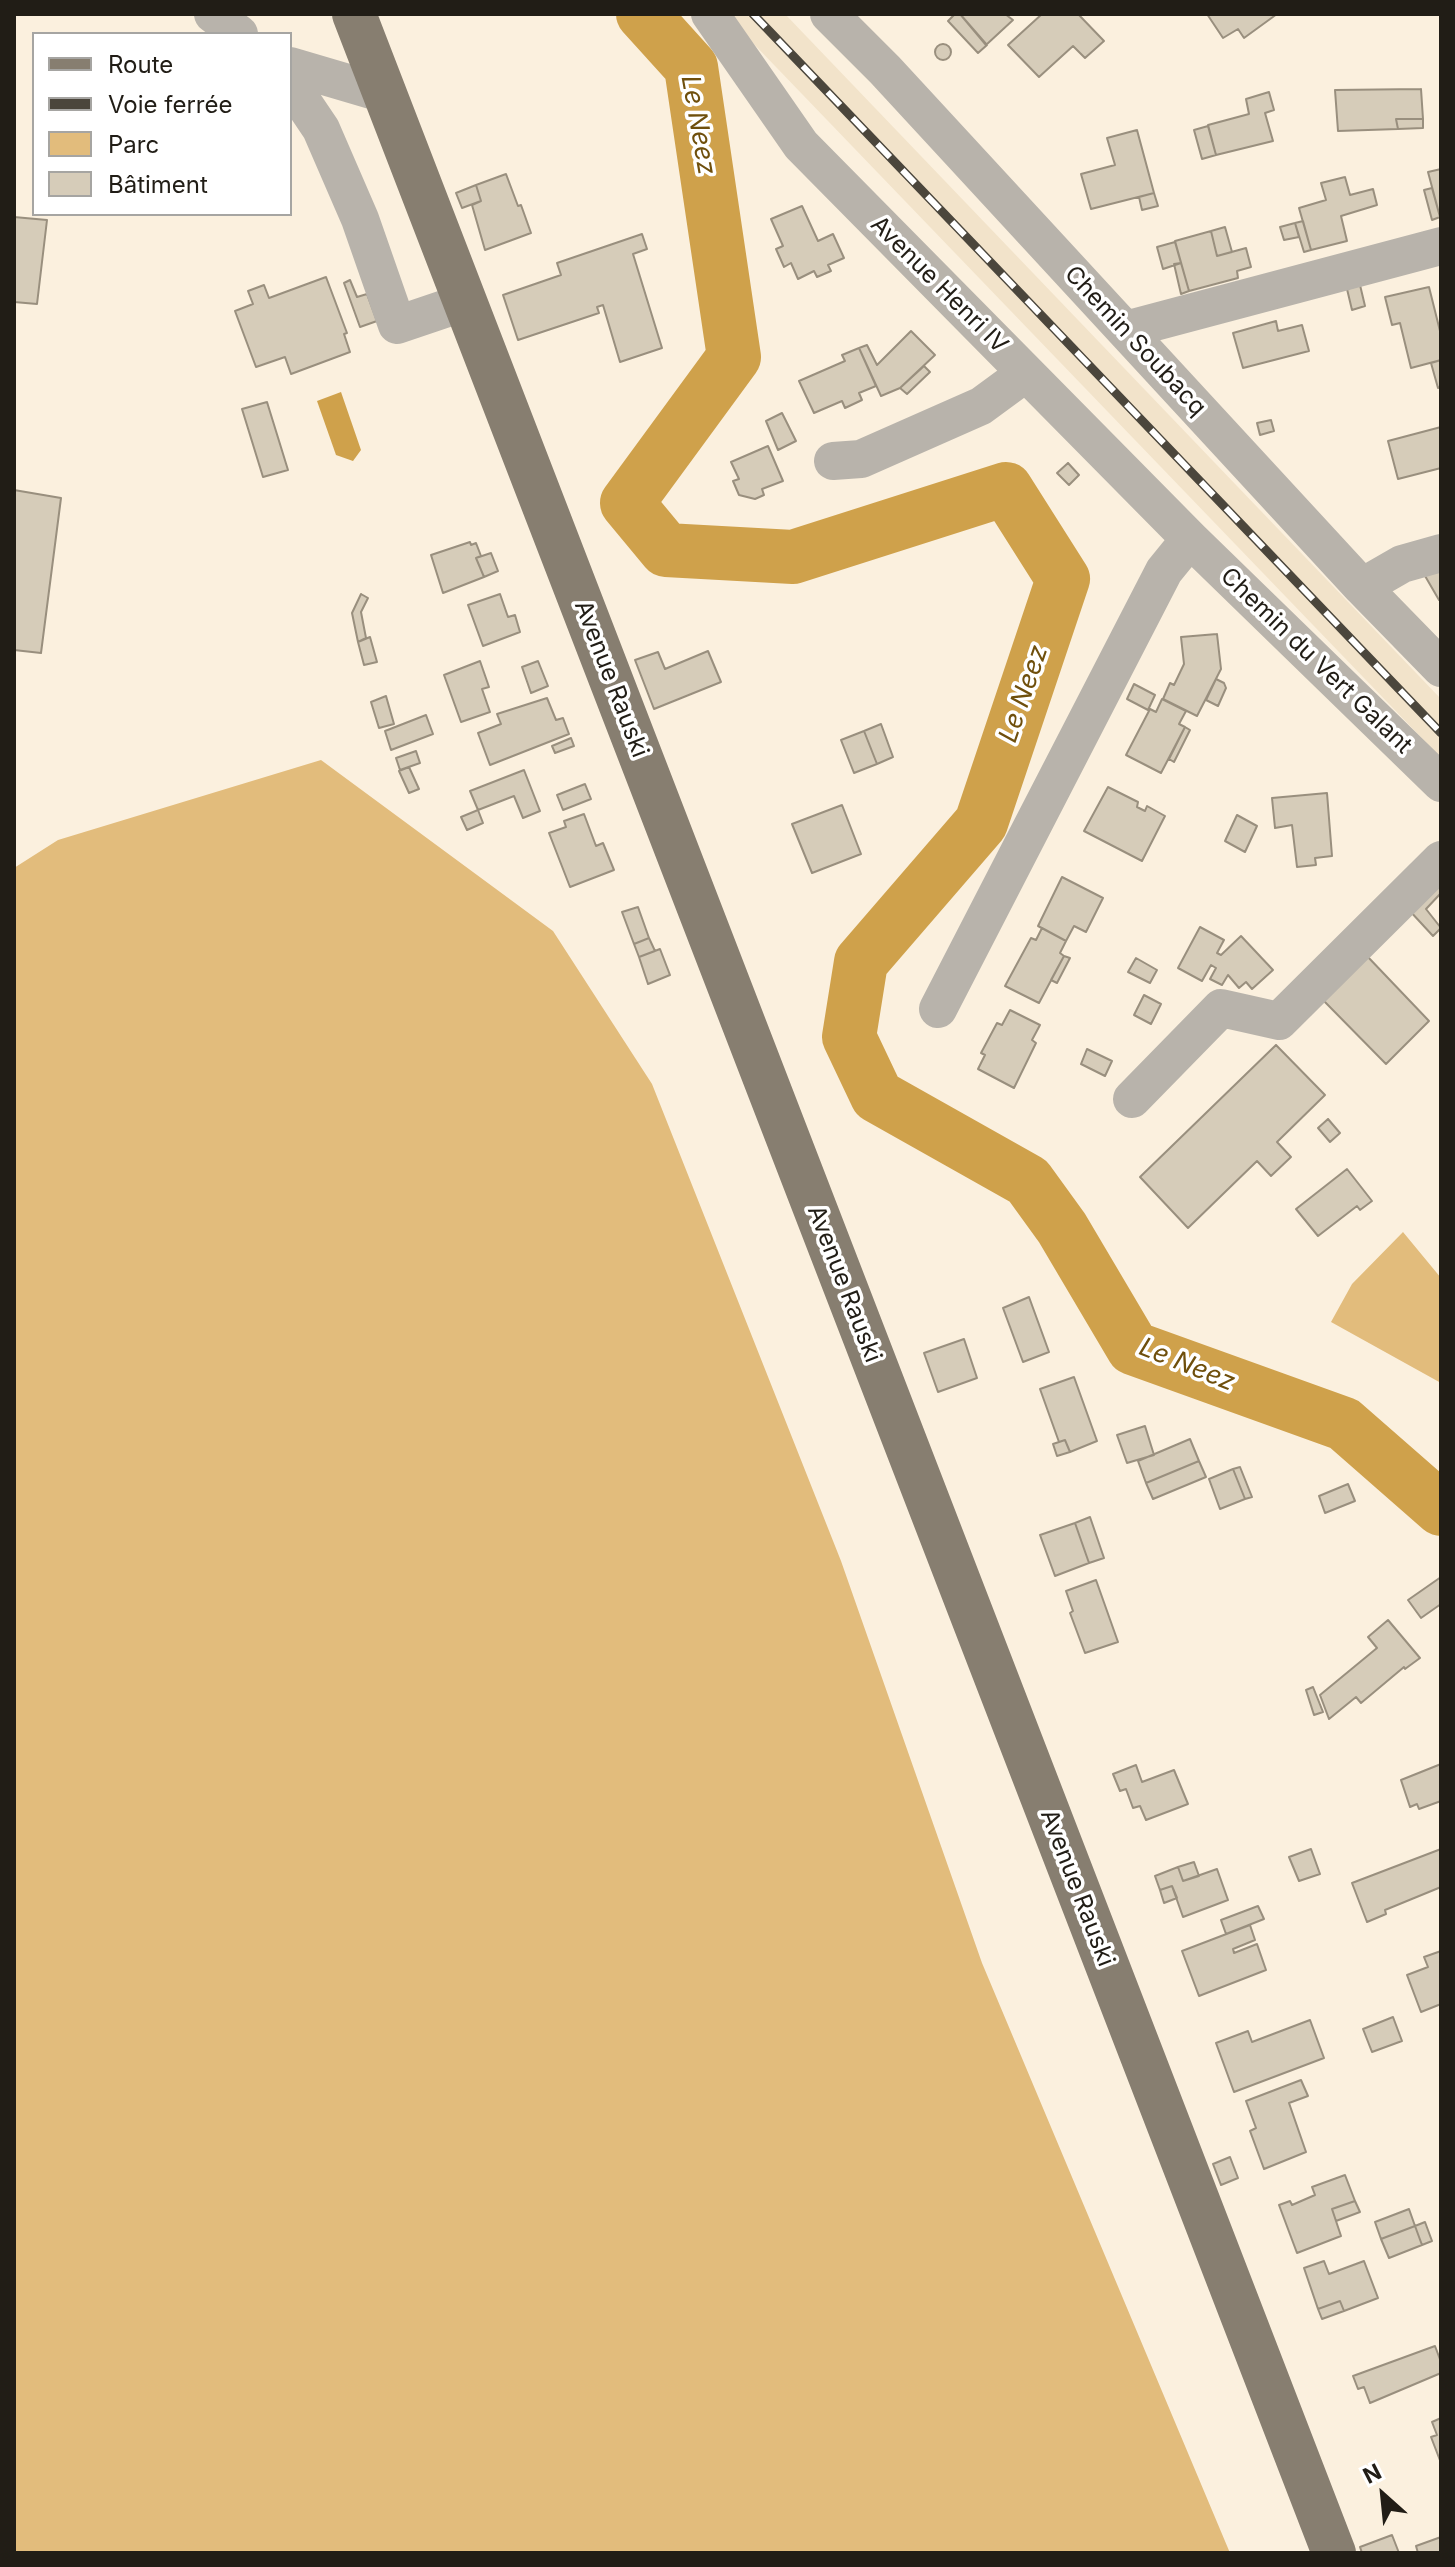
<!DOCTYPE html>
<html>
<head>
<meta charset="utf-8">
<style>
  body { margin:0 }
  #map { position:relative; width:1455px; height:2567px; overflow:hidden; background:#fbf0de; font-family:Inter,sans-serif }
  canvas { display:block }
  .frame { position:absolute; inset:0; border:16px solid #211d16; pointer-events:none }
  .legend { position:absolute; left:32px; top:32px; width:260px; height:184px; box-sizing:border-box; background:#fff; border:2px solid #a6a5a2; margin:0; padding:10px 14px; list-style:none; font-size:24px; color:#211d16 }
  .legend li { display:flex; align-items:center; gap:16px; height:40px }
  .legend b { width:40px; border:2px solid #a6a5a2 }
  .north { position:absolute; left:1343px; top:2455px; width:80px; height:80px; -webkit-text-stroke:6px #fff; paint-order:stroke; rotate:333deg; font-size:22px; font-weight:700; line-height:32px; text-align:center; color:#211d16 }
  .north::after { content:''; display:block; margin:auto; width:28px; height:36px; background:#211d16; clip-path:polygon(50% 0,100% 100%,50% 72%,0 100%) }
</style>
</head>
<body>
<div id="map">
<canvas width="1455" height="2567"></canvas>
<div class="frame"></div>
<ul class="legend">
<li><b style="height:10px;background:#877e70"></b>Route</li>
<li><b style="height:10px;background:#4b463c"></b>Voie ferrée</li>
<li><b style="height:22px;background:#e2bc7c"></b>Parc</li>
<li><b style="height:22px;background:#d6ccb9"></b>Bâtiment</li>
</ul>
<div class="north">N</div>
</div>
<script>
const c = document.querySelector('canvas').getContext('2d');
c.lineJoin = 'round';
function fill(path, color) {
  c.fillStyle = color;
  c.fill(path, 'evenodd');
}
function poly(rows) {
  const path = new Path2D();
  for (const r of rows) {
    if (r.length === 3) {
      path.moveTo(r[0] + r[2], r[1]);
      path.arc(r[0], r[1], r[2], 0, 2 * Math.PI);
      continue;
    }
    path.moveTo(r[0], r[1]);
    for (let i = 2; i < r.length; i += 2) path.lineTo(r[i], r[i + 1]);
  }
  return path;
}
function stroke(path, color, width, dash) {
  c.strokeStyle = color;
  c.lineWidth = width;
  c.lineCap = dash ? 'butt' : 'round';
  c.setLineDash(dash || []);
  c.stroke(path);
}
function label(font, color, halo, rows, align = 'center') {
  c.font = font + ' Inter,sans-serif';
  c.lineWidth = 7;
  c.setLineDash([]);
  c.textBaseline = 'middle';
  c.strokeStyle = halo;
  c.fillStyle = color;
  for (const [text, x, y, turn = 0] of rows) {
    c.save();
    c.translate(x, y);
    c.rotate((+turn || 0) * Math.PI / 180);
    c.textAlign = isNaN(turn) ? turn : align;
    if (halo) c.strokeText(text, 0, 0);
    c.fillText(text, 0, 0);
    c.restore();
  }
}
fill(poly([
  [725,14,785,14,1441,699,1441,758]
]), '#f2e3ca');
fill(poly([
  [321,760,553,931,652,1084,841,1561,982,1963,1230,2553,14,2553,14,868,58,840],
  [1403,1232,1441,1278,1441,1383,1331,1322,1352,1284]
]), '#e2bc7c');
fill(poly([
  [341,392,361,450,353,461,336,455,317,401]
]), '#cfa14b');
stroke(poly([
  [643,14,691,67,734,357,627,503,666,550,793,557,1006,489,1063,579,981,823,861,962,849,1037,877,1096,1028,1181,1062,1228,1133,1348,1344,1424,1441,1509]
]), '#cfa14b', 54);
const building = poly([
  [955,14,960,14,987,45,978,53,948,21,955,14],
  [960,14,1005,14,1013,20,986,45,960,14],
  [1042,14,1078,14,1104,41,1085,58,1073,46,1039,77,1008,45,1042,14],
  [1207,14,1277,14,1244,38,1238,29,1223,38,1207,14],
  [943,52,8],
  [1421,89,1423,119,1396,119,1398,129,1338,131,1335,90,1421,89],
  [1269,92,1274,110,1265,113,1273,141,1216,155,1208,125,1249,114,1246,99,1269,92],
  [1396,119,1423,119,1423,128,1398,129,1396,119],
  [1208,126,1216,155,1202,159,1194,130,1208,126],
  [1137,130,1154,193,1091,209,1081,174,1115,165,1107,138,1137,130],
  [1441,169,1441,217,1440,217,1428,172,1441,169],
  [506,174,518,206,521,205,531,233,485,250,472,205,481,201,476,185,506,174],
  [1345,177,1350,195,1373,189,1377,205,1341,216,1347,241,1311,250,1299,208,1326,200,1321,183,1345,177],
  [476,185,481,201,462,208,456,193,476,185],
  [1432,188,1440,217,1432,220,1424,190,1432,188],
  [1154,193,1158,206,1142,210,1139,197,1154,193],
  [802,206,818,241,833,234,844,258,828,265,831,271,817,277,814,271,798,279,791,263,784,267,776,249,783,246,771,219,802,206],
  [14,217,47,220,37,304,14,302,14,217],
  [1303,221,1311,250,1304,252,1295,223,1303,221],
  [1295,223,1299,237,1284,240,1280,227,1295,223],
  [1225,227,1232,252,1217,256,1211,231,1225,227],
  [1211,231,1217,256,1246,248,1251,267,1237,271,1238,278,1189,291,1175,241,1211,231],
  [642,234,647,249,633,254,662,348,620,362,603,305,597,307,599,313,518,340,503,295,561,275,557,263,642,234],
  [1175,242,1181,263,1163,269,1157,247,1175,242],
  [1181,263,1189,291,1181,294,1174,264,1181,263],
  [326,277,347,333,344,334,350,352,291,374,285,357,256,367,235,311,253,304,248,291,264,285,269,298,326,277],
  [350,280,357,297,367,294,377,321,360,327,344,283,350,280],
  [1360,285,1365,306,1352,310,1347,289,1360,285],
  [1429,287,1441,335,1441,360,1411,368,1400,323,1392,325,1385,297,1429,287],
  [1276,321,1278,331,1302,325,1309,351,1243,368,1233,333,1276,321],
  [911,331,935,355,900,388,881,396,859,348,867,345,877,365,911,331],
  [859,348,876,386,859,393,862,400,845,408,842,401,814,413,799,381,845,361,842,355,859,348],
  [1441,360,1441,387,1438,388,1431,363,1441,360],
  [924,366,930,372,907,394,900,388,924,366],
  [267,402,288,470,263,477,242,409,267,402],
  [782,413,796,441,778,450,766,421,782,413],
  [1271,420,1274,431,1260,435,1257,423,1271,420],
  [1441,427,1441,468,1398,479,1388,441,1441,427],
  [768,446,783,481,762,489,764,495,755,499,739,495,733,481,739,479,731,462,768,446],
  [1068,463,1079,475,1069,485,1057,473,1068,463],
  [14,490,61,498,41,653,14,650,14,490],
  [470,542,471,545,476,543,481,556,476,558,484,577,443,593,431,555,470,542],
  [491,553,498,571,484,577,476,558,491,553],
  [1441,558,1441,598,1439,600,1421,569,1441,558],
  [361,594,368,598,361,612,366,638,358,642,352,613,361,594],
  [500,594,508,617,515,615,520,632,483,646,468,605,500,594],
  [1217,634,1221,669,1197,716,1163,699,1170,683,1174,685,1184,664,1181,637,1217,634],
  [370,637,377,662,364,665,358,642,370,637],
  [708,651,721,682,654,709,635,660,658,652,665,669,708,651],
  [480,661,489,687,482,689,490,712,461,722,444,675,480,661],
  [538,661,548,686,531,693,522,667,538,661],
  [1216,679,1224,683,1226,688,1218,706,1206,700,1216,679],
  [1134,684,1155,695,1148,710,1127,699,1134,684],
  [386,696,394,724,379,728,371,702,386,696],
  [547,698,556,720,563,718,569,734,490,765,478,733,501,724,497,714,547,698],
  [1162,699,1186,711,1179,724,1185,727,1161,773,1126,755,1150,709,1156,712,1162,699],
  [426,715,433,734,391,750,385,731,426,715],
  [881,724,893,757,877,764,864,731,881,724],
  [1185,727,1190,730,1174,762,1169,759,1185,727],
  [864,731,877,764,854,773,841,740,864,731],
  [571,738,574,746,555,753,552,746,571,738],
  [416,751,420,763,400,770,396,758,416,751],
  [409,767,419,789,409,793,399,771,409,767],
  [524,770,540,811,523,818,514,796,478,810,470,791,524,770],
  [585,784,591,799,563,810,557,795,585,784],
  [1108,787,1138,802,1137,807,1145,811,1147,806,1165,816,1142,861,1084,831,1108,787],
  [1327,793,1332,856,1315,858,1316,865,1297,867,1292,825,1275,828,1272,798,1327,793],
  [842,805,861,854,812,873,792,824,842,805],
  [478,810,483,823,467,830,461,817,478,810],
  [584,814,596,846,603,843,614,870,570,887,549,833,566,827,564,821,584,814],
  [1237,815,1257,826,1245,852,1225,841,1237,815],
  [1062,877,1103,898,1086,932,1074,926,1066,941,1038,926,1062,877],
  [1435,883,1441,889,1441,893,1426,909,1441,928,1433,936,1409,910,1435,883],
  [638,907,649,938,634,944,622,912,638,907],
  [1200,927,1224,940,1217,953,1221,955,1241,936,1273,970,1252,989,1246,982,1239,988,1228,975,1222,985,1210,979,1216,968,1211,965,1202,981,1178,968,1200,927],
  [1042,928,1066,941,1060,953,1064,956,1039,1003,1005,986,1031,938,1036,940,1042,928],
  [649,938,655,951,639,957,634,944,649,938],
  [660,949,670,975,648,984,639,957,660,949],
  [1064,956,1070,958,1057,983,1051,980,1064,956],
  [1367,956,1429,1021,1386,1064,1323,1000,1367,956],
  [1136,958,1157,970,1150,983,1128,972,1136,958],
  [1144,995,1161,1004,1151,1024,1134,1015,1144,995],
  [1010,1010,1040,1025,1032,1040,1036,1043,1014,1088,978,1069,985,1055,981,1053,997,1023,1002,1025,1010,1010],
  [1276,1045,1325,1095,1277,1142,1291,1157,1271,1176,1257,1161,1188,1228,1140,1177,1276,1045],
  [1087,1049,1112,1061,1105,1076,1081,1064,1087,1049],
  [1328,1119,1340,1133,1330,1142,1318,1128,1328,1119],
  [1347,1169,1372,1201,1360,1210,1357,1206,1318,1236,1296,1209,1347,1169],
  [1029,1297,1049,1352,1023,1362,1003,1308,1029,1297],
  [964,1339,977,1378,938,1392,924,1353,964,1339],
  [1074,1377,1097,1441,1070,1452,1065,1440,1059,1442,1040,1389,1074,1377],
  [1145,1426,1154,1455,1127,1463,1117,1435,1145,1426],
  [1190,1439,1199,1461,1146,1483,1138,1461,1190,1439],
  [1065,1440,1070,1452,1057,1456,1053,1444,1065,1440],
  [1199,1461,1206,1477,1153,1499,1146,1483,1199,1461],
  [1240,1467,1252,1497,1245,1499,1233,1469,1240,1467],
  [1233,1469,1245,1499,1220,1509,1209,1479,1233,1469],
  [1348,1484,1355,1501,1325,1513,1319,1496,1348,1484],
  [1090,1517,1104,1558,1089,1563,1075,1523,1090,1517],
  [1075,1523,1089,1563,1055,1576,1040,1535,1075,1523],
  [1441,1577,1441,1604,1421,1618,1408,1600,1441,1577],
  [1096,1580,1118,1642,1085,1653,1070,1613,1073,1611,1066,1591,1096,1580],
  [1388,1620,1420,1658,1405,1669,1404,1667,1361,1703,1356,1697,1329,1719,1320,1695,1377,1648,1368,1637,1388,1620],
  [1313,1687,1323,1712,1314,1715,1306,1690,1313,1687],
  [1441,1764,1441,1801,1419,1809,1417,1804,1410,1807,1401,1780,1441,1764],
  [1136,1765,1142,1782,1174,1770,1188,1804,1146,1820,1140,1806,1133,1808,1126,1789,1120,1791,1113,1774,1136,1765],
  [1311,1849,1320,1874,1299,1881,1289,1857,1311,1849],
  [1441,1849,1441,1887,1385,1910,1386,1914,1367,1922,1352,1883,1441,1849],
  [1194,1862,1199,1876,1183,1881,1178,1867,1194,1862],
  [1178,1867,1183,1881,1217,1869,1228,1900,1183,1917,1172,1886,1160,1890,1155,1876,1178,1867],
  [1172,1886,1177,1898,1164,1903,1160,1890,1172,1886],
  [1258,1906,1264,1919,1226,1934,1221,1920,1258,1906],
  [1250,1925,1255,1940,1233,1949,1234,1953,1257,1944,1266,1970,1199,1996,1182,1951,1250,1925],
  [1441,1951,1441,2004,1421,2012,1407,1975,1428,1967,1424,1957,1441,1951],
  [1393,2017,1402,2041,1372,2052,1363,2029,1393,2017],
  [1310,2020,1324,2058,1234,2092,1216,2043,1248,2031,1252,2042,1310,2020],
  [1301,2080,1308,2096,1289,2103,1306,2152,1264,2169,1250,2131,1256,2128,1246,2101,1301,2080],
  [1230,2157,1238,2178,1221,2185,1213,2164,1230,2157],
  [1345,2175,1355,2201,1332,2209,1341,2236,1297,2253,1279,2205,1290,2201,1292,2205,1315,2195,1312,2187,1345,2175],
  [1355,2201,1360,2212,1336,2221,1332,2209,1355,2201],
  [1409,2209,1415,2226,1381,2239,1375,2222,1409,2209],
  [1425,2222,1432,2241,1422,2245,1415,2226,1425,2222],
  [1415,2226,1422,2245,1389,2258,1381,2239,1415,2226],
  [1324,2261,1329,2274,1364,2261,1378,2298,1344,2311,1340,2301,1318,2309,1304,2268,1324,2261],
  [1340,2301,1344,2311,1322,2319,1318,2309,1340,2301],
  [1435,2346,1441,2362,1441,2373,1370,2403,1364,2387,1358,2389,1353,2376,1435,2346],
  [1441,2418,1441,2463,1431,2437,1437,2435,1432,2422,1441,2418],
  [1392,2535,1399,2553,1362,2553,1360,2547,1392,2535],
  [1441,2537,1441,2553,1418,2553,1416,2546,1441,2537]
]);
fill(building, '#d6ccb9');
stroke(building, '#998f7e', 2);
stroke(poly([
  [213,14,239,34],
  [710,14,801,145,1190,539,1441,783],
  [829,14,885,70,1362,587,1441,668],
  [290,66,385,94],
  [290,83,321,129,360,219,397,325,465,302],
  [1125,330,1441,246],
  [833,461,861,459,981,406,1026,373],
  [1362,587,1402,564,1441,553],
  [938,1009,1164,571,1190,539],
  [1132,1099,1221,1008,1279,1021,1441,860]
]), '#b8b3ab', 38);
stroke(poly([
  [354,14,1334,2553]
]), '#877e70', 44);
const rail = poly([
  [753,14,1441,733]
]);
stroke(rail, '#4b463c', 9);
stroke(rail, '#fff', 6, [18]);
label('24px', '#211d16', '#fff', [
  ["Avenue Henri IV",939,285,45],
  ["Chemin Soubacq",1135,341,47],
  ["Chemin du Vert Galant",1316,661,44],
  ["Avenue Rauski",611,679,69],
  ["Avenue Rauski",844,1284,69],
  ["Avenue Rauski",1077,1888,69]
]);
label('italic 26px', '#6f4f0c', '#fff', [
  ["Le Neez",698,125,80],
  ["Le Neez",1024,694,-71],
  ["Le Neez",1187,1365,22]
]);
</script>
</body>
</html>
